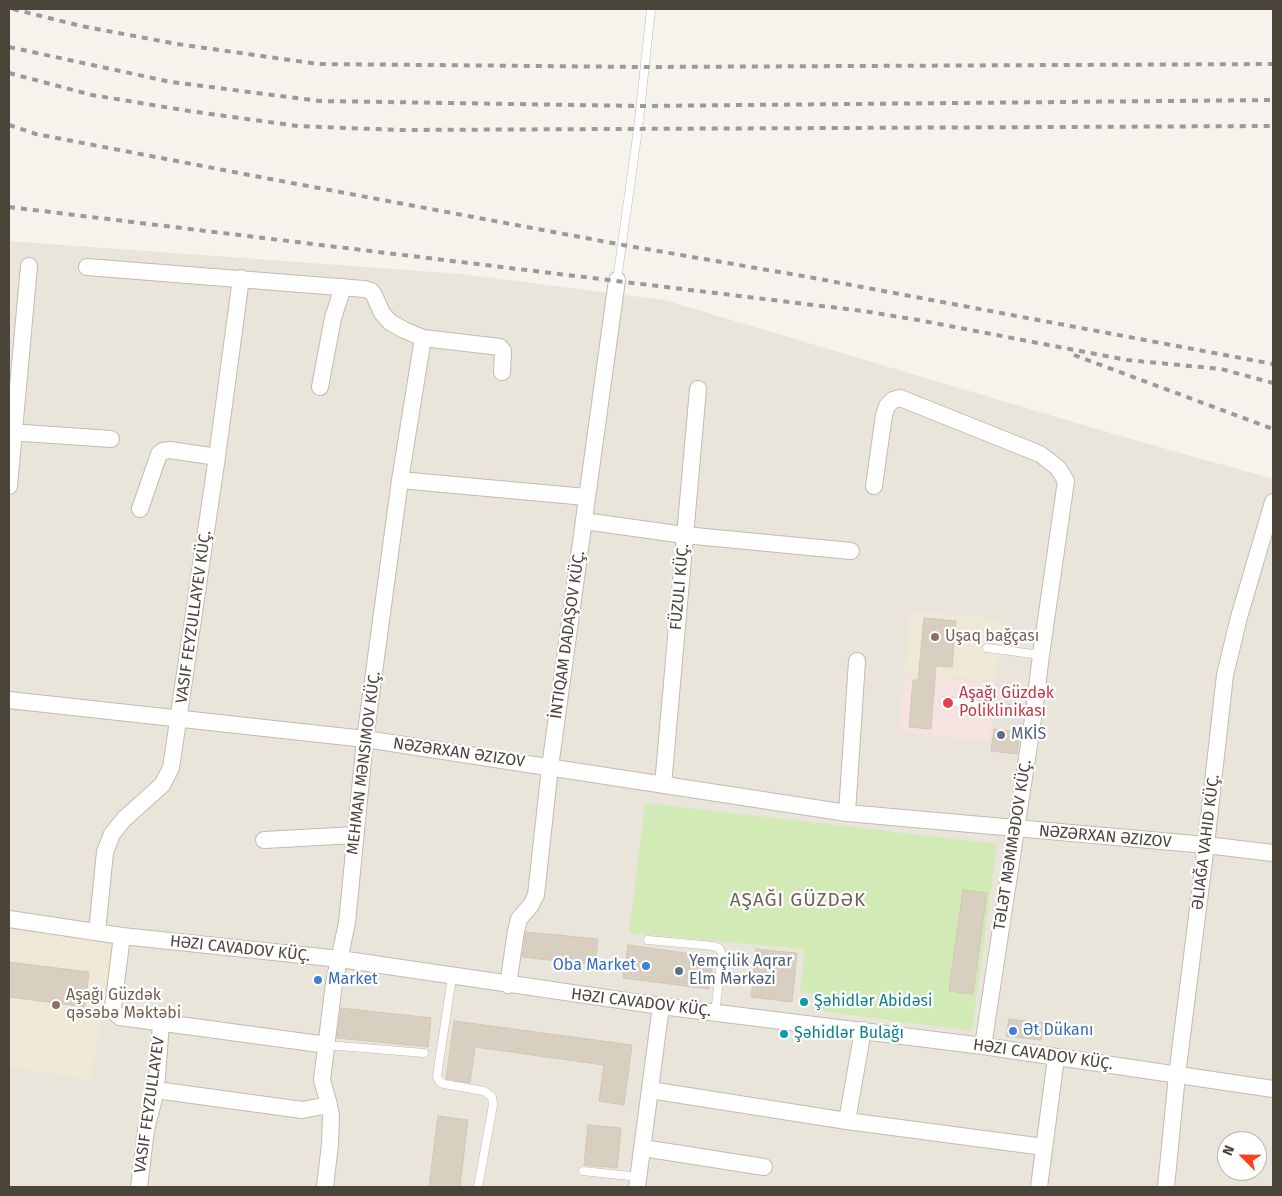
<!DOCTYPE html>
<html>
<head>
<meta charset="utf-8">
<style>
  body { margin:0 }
  #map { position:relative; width:1282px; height:1196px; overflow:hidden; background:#f6f3ec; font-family:"Fira Sans",sans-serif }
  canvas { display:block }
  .frame { position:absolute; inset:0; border:10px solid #4b4439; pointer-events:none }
  .north { position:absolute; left:1217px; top:1131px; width:50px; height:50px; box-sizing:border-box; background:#fff; border:1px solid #b7b4b0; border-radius:50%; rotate:293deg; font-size:14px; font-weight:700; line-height:20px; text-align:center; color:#4b4439 }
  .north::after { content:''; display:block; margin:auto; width:18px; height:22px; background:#fc3f1d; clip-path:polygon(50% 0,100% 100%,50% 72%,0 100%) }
</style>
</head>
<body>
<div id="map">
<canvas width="1282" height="1196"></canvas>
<div class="frame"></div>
<div class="north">N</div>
</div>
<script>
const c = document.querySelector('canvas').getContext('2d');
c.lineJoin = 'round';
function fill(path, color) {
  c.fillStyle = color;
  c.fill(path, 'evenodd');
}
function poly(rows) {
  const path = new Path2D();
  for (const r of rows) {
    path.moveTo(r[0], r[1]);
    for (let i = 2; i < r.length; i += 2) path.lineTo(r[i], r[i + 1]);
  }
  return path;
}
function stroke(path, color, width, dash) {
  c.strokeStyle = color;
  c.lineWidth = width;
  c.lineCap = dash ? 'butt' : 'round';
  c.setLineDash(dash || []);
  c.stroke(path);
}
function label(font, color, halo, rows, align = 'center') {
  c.font = font + ' "Fira Sans",sans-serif';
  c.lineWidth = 4.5;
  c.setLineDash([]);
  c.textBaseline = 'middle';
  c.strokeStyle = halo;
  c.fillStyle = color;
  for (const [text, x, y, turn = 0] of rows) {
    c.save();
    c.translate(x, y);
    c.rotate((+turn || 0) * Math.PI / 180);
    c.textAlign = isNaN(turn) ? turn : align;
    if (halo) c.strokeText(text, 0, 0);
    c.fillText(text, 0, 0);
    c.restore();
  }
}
fill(poly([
  [9,241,462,274,664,300,1117,435,1273,479,1273,1187,9,1187],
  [1227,1141,1257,1141,1257,1171,1227,1171]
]), '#eae5da');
fill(poly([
  [910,611,1002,620,996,680,905,673],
  [9,930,113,942,91,1080,9,1067]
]), '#efe8d6');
fill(poly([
  [905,675,996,683,989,742,899,732]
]), '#f6e3e0');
fill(poly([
  [645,803,997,844,972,1031,821,1011,823,995,800,992,805,949,629,933]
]), '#d2eab5');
fill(poly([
  [996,683,1028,687,1024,727,991,724]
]), '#e5e3e0');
const building = poly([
  [924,618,956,621,952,667,936,666,931,729,909,727,913,680,918,680,924,618],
  [994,729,1020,732,1017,754,991,751,994,729],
  [963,890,987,893,973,994,949,991,963,890],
  [526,932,598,939,595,965,522,957,526,932],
  [628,945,714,957,709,989,623,978,628,945],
  [756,949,797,953,792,1002,751,997,756,949],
  [9,962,89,972,85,1007,9,997,9,962],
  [341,1008,431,1018,428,1047,337,1038,341,1008],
  [1009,1019,1043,1023,1041,1040,1006,1036,1009,1019],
  [454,1021,632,1045,624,1105,599,1101,604,1065,475,1047,470,1083,446,1079,454,1021],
  [438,1116,468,1120,460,1187,429,1187,438,1116],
  [588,1125,621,1128,617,1168,584,1165,588,1125]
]);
fill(building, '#d8cfc1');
stroke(building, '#d3c7b4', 1);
const service = poly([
  [617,280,638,129,651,9],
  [987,648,1041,655],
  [944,701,1034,712],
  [648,940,713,946,719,948,722,954,715,1013],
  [452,977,437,1076,439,1081,444,1084,484,1091,492,1097,493,1105,478,1187],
  [327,1045,424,1053],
  [583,1171,639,1177]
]);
const minor = poly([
  [87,267,364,289,371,291,374,295,382,313,390,322,404,330,423,338,500,347,503,351,502,372],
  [320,387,333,318,343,287],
  [9,432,111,439],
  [400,480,586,497],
  [9,486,29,266],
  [874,486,884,415,887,406,893,400,900,398,1040,454,1058,468,1066,481,1041,655,1034,712,983,1046],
  [140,509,159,454,163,451,170,450,217,457],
  [584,521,684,535,851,551],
  [9,700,365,739,847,813,1206,845,1273,853],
  [663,785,698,389],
  [847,813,857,661],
  [264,840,355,835],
  [9,919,122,936,340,959,661,1006,983,1046,1273,1089],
  [97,932,105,852,112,834,124,819,162,785,171,768,217,457,241,278],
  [122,936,113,1007,114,1012,120,1017,327,1045],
  [508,985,516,931,519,919,531,905,536,895,550,767,617,280],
  [156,1090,302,1110,329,1105],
  [650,1090,847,1121,1044,1147],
  [847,1121,863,1030],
  [643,1148,764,1167],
  [139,1187,146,1130,156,1090,161,1023],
  [325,1187,330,1144,331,1116,329,1105,322,1080,334,983,347,923,365,739,400,480,423,338],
  [637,1187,661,1006],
  [1039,1187,1056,1058],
  [1166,1187,1177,1075,1206,845,1225,675,1239,617,1273,502]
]);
stroke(service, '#c2bbae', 9);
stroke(minor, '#c2bbae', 18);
stroke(service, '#fff', 8);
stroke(minor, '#fff', 16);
stroke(poly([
  [13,9,81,26,177,44,318,64,645,67,1273,64],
  [9,47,171,82,320,101,641,106,1273,100],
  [9,73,92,95,189,111,298,126,398,130,1273,126],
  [9,125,36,134,265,178,623,245,814,278,1273,364],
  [9,207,863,311,918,320,1127,360,1221,369,1273,383],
  [1074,355,1273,429]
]), '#9a9a9a', 4, [6, 6]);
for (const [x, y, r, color] of [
  [935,637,5,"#8d6e63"],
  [948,703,6,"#e0444e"],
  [1001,735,5,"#5c6f8a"],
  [646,966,5,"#3f7fe0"],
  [679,971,5,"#5c6f8a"],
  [318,980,5,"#3f7fe0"],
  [804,1002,5,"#0f9aa8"],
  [56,1005,5,"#8d6e63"],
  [1013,1031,5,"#3f7fe0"],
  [784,1034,5,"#0f9aa8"]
]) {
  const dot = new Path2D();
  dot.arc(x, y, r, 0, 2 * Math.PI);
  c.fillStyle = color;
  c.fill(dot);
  stroke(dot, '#fff', 2);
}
label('16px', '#4b4439', '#fff', [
  ["FÜZULI KÜÇ.",680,587,-85],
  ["VASIF FEYZULLAYEV KÜÇ.",194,617,-82],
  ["İNTIQAM DADAŞOV KÜÇ.",568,635,-82],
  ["NƏZƏRXAN ƏZIZOV",459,753,8],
  ["MEHMAN MƏNSIMOV KÜÇ.",364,763,-83],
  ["NƏZƏRXAN ƏZIZOV",1105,837,5],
  ["ƏLIAĞA VAHID KÜÇ.",1206,842,-83],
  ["TƏLƏT MƏMMƏDOV KÜÇ.",1013,845,-81],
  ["HƏZI CAVADOV KÜÇ.",240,949,6],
  ["HƏZI CAVADOV KÜÇ.",641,1003,7],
  ["HƏZI CAVADOV KÜÇ.",1043,1055,8],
  ["VASIF FEYZULLAYEV",150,1105,-82]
]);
label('16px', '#785e54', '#fff', [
  ["Uşaq bağçası",945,637],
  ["Aşağı Güzdək",66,996],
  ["qəsəbə Məktəbi",66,1014]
], 'left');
label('16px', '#be3a42', '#fff', [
  ["Aşağı Güzdək",959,694],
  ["Poliklinikası",959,712]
], 'left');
label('16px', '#4e5e75', '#fff', [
  ["MKİS",1011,735],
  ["Yemçilik Aqrar",689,962],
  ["Elm Mərkəzi",689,980]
], 'left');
label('16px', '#366cbe', '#fff', [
  ["Oba Market",636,966,"right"],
  ["Market",328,980],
  ["Ət Dükanı",1023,1031]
], 'left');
label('16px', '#0d838f', '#fff', [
  ["Şəhidlər Abidəsi",814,1002],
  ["Şəhidlər Bulağı",794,1034]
], 'left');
c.letterSpacing = '1px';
label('19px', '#6e6250', '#fff', [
  ["AŞAĞI GÜZDƏK",798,901]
]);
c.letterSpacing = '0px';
</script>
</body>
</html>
